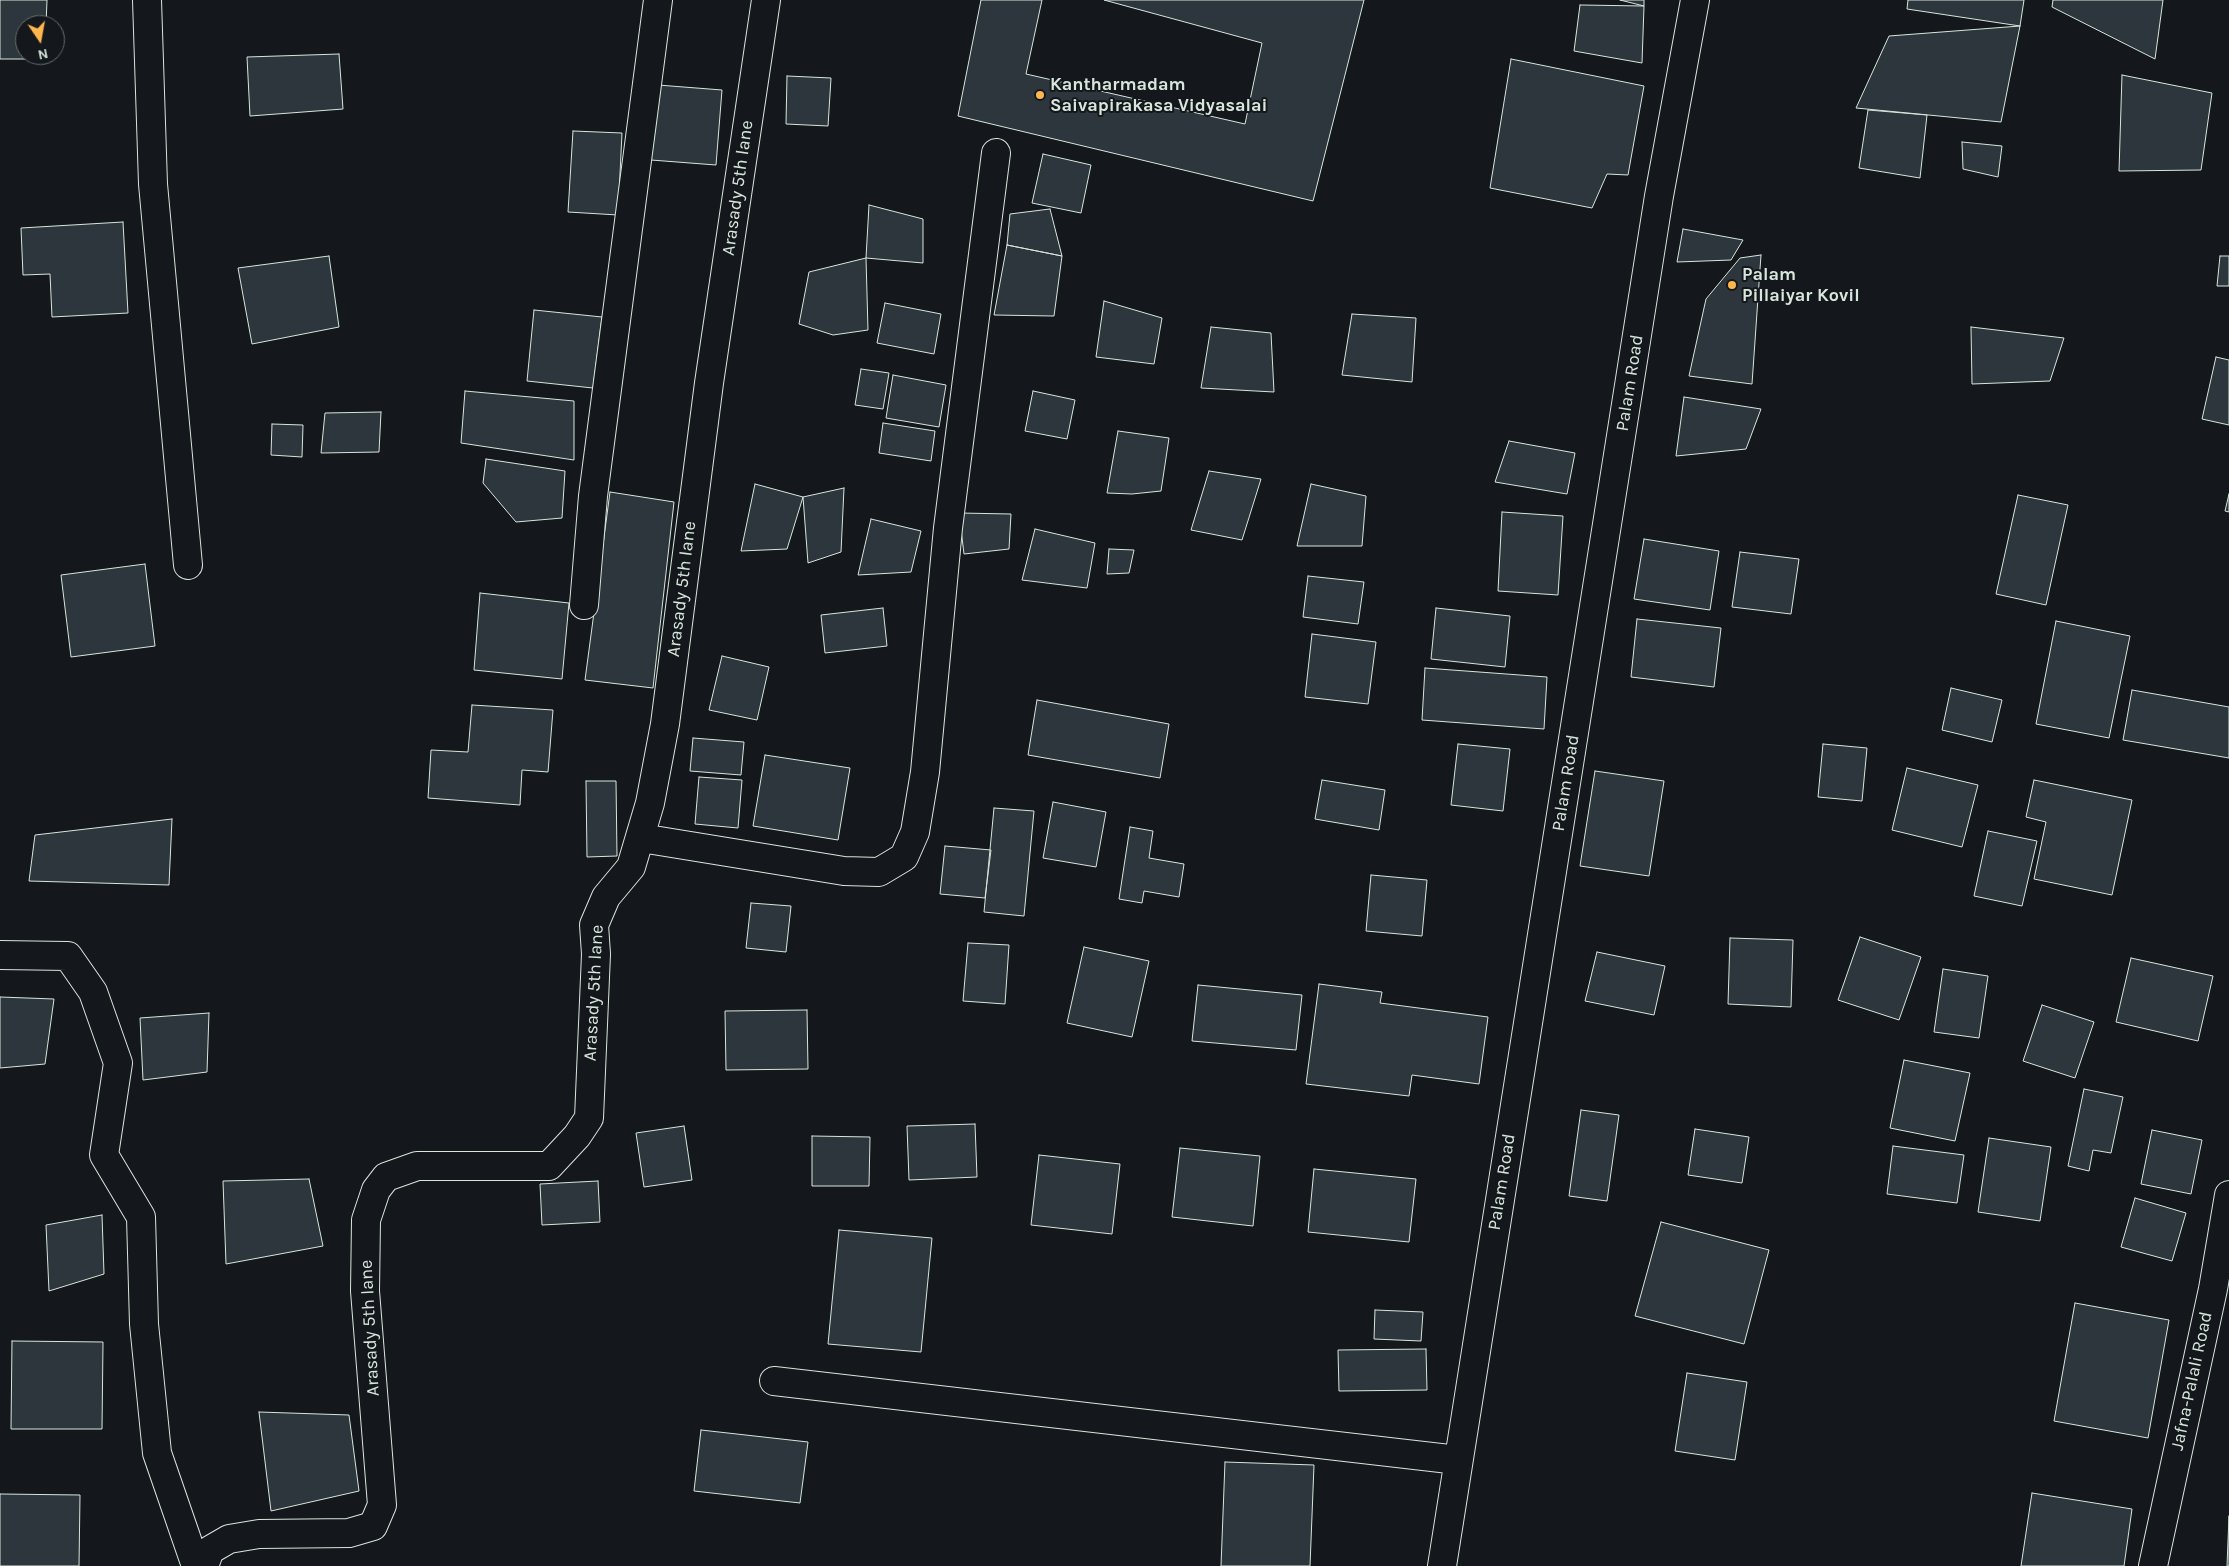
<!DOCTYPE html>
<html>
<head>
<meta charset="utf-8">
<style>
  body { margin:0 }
  #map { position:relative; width:2229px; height:1566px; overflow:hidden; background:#14181c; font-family:Karla,sans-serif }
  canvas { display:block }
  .north { position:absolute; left:15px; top:15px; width:50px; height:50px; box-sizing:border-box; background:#14181c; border:1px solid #626a69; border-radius:50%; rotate:168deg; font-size:14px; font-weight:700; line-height:20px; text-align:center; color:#d8e6dc }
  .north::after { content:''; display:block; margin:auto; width:18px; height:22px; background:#ffb74d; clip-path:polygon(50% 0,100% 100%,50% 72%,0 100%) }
</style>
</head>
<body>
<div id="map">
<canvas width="2229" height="1566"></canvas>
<div class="north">N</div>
</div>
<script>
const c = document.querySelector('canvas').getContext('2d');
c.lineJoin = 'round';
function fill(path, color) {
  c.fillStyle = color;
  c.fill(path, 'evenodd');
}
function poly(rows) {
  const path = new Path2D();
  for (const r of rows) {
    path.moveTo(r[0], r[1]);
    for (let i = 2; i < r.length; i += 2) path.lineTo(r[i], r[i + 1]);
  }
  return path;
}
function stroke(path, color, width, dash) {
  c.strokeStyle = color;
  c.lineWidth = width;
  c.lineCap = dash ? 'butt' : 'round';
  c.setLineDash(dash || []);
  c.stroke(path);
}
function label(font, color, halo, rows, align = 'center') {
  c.font = font + ' Karla,sans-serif';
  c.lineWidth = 4;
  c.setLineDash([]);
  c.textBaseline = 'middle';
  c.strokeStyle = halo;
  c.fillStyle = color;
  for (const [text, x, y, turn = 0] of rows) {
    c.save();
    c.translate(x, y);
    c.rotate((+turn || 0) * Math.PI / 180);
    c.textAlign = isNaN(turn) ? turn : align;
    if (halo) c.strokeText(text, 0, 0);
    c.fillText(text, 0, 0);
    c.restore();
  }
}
const building = poly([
  [0,0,47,0,46,25,25,25,25,55,46,55,45,59,0,59,0,0],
  [981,0,1042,0,1026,74,1245,124,1262,43,1104,0,1364,0,1313,201,958,116,981,0],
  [1620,0,1644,0,1644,6,1620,0],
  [1908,0,2024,0,2020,26,1907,9,1908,0],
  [2053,0,2163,0,2155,59,2052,7,2053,0],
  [1580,5,1644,6,1642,63,1574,51,1580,5],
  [2020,26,2001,122,1856,108,1889,36,2020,26],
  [339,54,343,109,250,116,247,57,339,54],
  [1511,59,1644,86,1628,175,1607,174,1592,208,1490,188,1511,59],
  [2122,75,2212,93,2201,170,2119,171,2122,75],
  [787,76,831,78,828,126,786,124,787,76],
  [658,85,722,90,716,165,651,160,658,85],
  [1868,110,1927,115,1920,178,1859,168,1868,110],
  [573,131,622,133,618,215,568,212,573,131],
  [1962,142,2002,146,1998,177,1963,169,1962,142],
  [1043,154,1091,165,1081,213,1032,203,1043,154],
  [869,205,923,219,923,263,866,258,869,205],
  [1050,209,1062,256,1007,245,1010,214,1050,209],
  [123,222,128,313,52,317,50,274,23,275,21,228,123,222],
  [1683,229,1743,240,1731,260,1677,262,1683,229],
  [1007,245,1062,256,1054,316,994,315,1007,245],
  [1761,255,1752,384,1689,376,1706,299,1740,258,1761,255],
  [329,256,339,327,252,344,238,268,329,256],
  [2220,256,2229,256,2229,286,2217,286,2220,256],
  [866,258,868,330,833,335,799,324,809,272,866,258],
  [1104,301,1162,318,1154,364,1096,357,1104,301],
  [885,303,941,314,934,354,877,343,885,303],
  [534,310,602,317,593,388,527,381,534,310],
  [1352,314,1416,318,1412,382,1342,375,1352,314],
  [1211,327,1271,333,1274,392,1201,388,1211,327],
  [1971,327,2064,338,2050,381,1972,384,1971,327],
  [2216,357,2229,360,2229,425,2202,419,2216,357],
  [861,369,889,373,883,409,855,405,861,369],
  [893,375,946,385,939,427,886,418,893,375],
  [465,391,574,401,574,460,461,443,465,391],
  [1033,391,1075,400,1067,439,1025,431,1033,391],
  [1684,397,1761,409,1746,449,1676,456,1684,397],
  [381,412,379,452,321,453,325,413,381,412],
  [883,423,935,431,931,461,879,453,883,423],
  [272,424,303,425,302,457,271,455,272,424],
  [1118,431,1169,438,1161,491,1132,494,1107,493,1118,431],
  [1509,441,1575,453,1567,494,1495,482,1509,441],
  [486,459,565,471,562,518,516,522,483,483,486,459],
  [1209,471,1261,479,1242,540,1191,530,1209,471],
  [755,484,803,497,787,549,741,551,755,484],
  [1311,484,1366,496,1362,546,1297,546,1311,484],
  [844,488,841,552,808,563,803,497,844,488],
  [610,492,674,502,653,688,585,680,610,492],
  [2229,494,2229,512,2225,511,2229,494],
  [2018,495,2068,505,2046,605,1996,594,2018,495],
  [1502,512,1563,516,1558,595,1498,591,1502,512],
  [959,513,1011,514,1009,549,964,554,959,513],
  [871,519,921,531,911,572,858,575,871,519],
  [1035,529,1095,543,1087,588,1022,580,1035,529],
  [1644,539,1719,551,1710,610,1634,599,1644,539],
  [1109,549,1134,550,1129,573,1107,574,1109,549],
  [1740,552,1799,559,1791,614,1732,607,1740,552],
  [145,564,155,646,71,657,61,575,145,564],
  [1308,576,1364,582,1358,624,1303,617,1308,576],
  [480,593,569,603,562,679,474,670,480,593],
  [883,608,887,646,825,653,821,615,883,608],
  [1436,608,1510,616,1505,667,1431,659,1436,608],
  [1637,619,1721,628,1714,687,1631,677,1637,619],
  [2056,621,2130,636,2109,738,2036,724,2056,621],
  [1312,634,1376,642,1368,704,1305,697,1312,634],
  [722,656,769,667,757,720,709,710,722,656],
  [1425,668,1547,677,1544,729,1422,720,1425,668],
  [1951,688,2002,700,1992,742,1942,730,1951,688],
  [2132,690,2229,707,2229,758,2123,740,2132,690],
  [1037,700,1169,724,1160,778,1028,755,1037,700],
  [472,705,553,710,548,772,522,770,520,805,428,798,431,750,468,752,472,705],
  [693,738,744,742,741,775,690,771,693,738],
  [1458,744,1510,749,1503,811,1451,805,1458,744],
  [1823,744,1867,748,1862,801,1818,797,1823,744],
  [765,755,850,768,838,840,753,826,765,755],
  [1907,768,1978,785,1962,847,1892,830,1907,768],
  [1595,771,1664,781,1649,876,1580,866,1595,771],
  [699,777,742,780,738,828,695,824,699,777],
  [1322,780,1385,790,1379,830,1315,819,1322,780],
  [2034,780,2132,800,2112,895,2034,879,2046,822,2026,817,2034,780],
  [586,781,616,781,617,856,587,857,586,781],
  [1053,802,1106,812,1096,867,1043,858,1053,802],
  [994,808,1034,811,1024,916,984,912,994,808],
  [172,819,169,885,29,881,35,835,172,819],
  [1130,827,1153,831,1149,858,1184,864,1179,897,1144,891,1142,903,1119,899,1130,827],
  [1988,831,2037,841,2022,906,1974,896,1988,831],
  [945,846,991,850,985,898,940,894,945,846],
  [1371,875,1427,880,1422,936,1366,931,1371,875],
  [751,903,791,906,786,952,746,948,751,903],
  [1860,937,1921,957,1899,1020,1838,1000,1860,937],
  [1730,938,1793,940,1791,1007,1728,1004,1730,938],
  [968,943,1009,945,1005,1004,963,1001,968,943],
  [1084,947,1149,961,1132,1037,1067,1023,1084,947],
  [1597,952,1665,966,1654,1015,1585,1001,1597,952],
  [2131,958,2213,976,2198,1041,2116,1022,2131,958],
  [1943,969,1988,976,1979,1038,1934,1032,1943,969],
  [1319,984,1382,992,1380,1003,1488,1017,1479,1084,1412,1075,1409,1096,1306,1084,1319,984],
  [1198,985,1302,995,1296,1050,1192,1041,1198,985],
  [0,997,54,999,45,1064,0,1068,0,997],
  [2042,1005,2094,1022,2075,1078,2023,1061,2042,1005],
  [807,1010,808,1069,726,1070,725,1011,807,1010],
  [209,1013,207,1072,143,1080,140,1018,209,1013],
  [1904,1060,1970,1073,1955,1141,1890,1128,1904,1060],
  [2084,1089,2123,1097,2111,1153,2093,1150,2089,1171,2068,1166,2084,1089],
  [1581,1110,1619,1115,1607,1201,1569,1196,1581,1110],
  [975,1124,977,1177,909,1180,907,1126,975,1124],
  [684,1126,692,1180,644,1187,636,1133,684,1126],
  [1695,1129,1749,1137,1742,1183,1688,1175,1695,1129],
  [2152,1130,2202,1140,2191,1194,2141,1184,2152,1130],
  [812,1136,870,1137,869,1186,812,1186,812,1136],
  [1989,1138,2051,1147,2040,1221,1978,1212,1989,1138],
  [1893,1146,1964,1155,1957,1203,1887,1194,1893,1146],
  [1180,1148,1260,1156,1253,1226,1172,1217,1180,1148],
  [1039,1155,1120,1164,1112,1234,1031,1225,1039,1155],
  [1314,1169,1416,1179,1409,1242,1308,1232,1314,1169],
  [309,1179,323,1246,226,1264,223,1181,309,1179],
  [598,1181,600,1222,542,1225,540,1184,598,1181],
  [2135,1198,2186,1213,2172,1261,2121,1247,2135,1198],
  [102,1215,104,1274,49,1291,46,1225,102,1215],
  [1661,1222,1769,1250,1744,1344,1635,1316,1661,1222],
  [839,1230,932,1238,921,1352,828,1344,839,1230],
  [2075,1303,2169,1320,2148,1438,2054,1421,2075,1303],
  [1375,1310,1423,1312,1421,1341,1374,1339,1375,1310],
  [12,1341,103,1342,102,1429,11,1429,12,1341],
  [1426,1349,1427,1390,1339,1391,1338,1350,1426,1349],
  [1687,1373,1747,1382,1735,1460,1675,1451,1687,1373],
  [259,1412,349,1415,359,1491,271,1511,259,1412],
  [701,1430,808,1442,800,1503,694,1491,701,1430],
  [1225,1462,1314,1465,1310,1566,1221,1566,1225,1462],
  [2032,1493,2132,1509,2124,1566,2021,1566,2032,1493],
  [0,1494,80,1495,79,1566,0,1566,0,1494],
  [2229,1516,2229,1566,2227,1566,2229,1516]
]);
fill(building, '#2c363c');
stroke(building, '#d8e6dc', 1);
const street = poly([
  [147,0,153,184,188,565],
  [584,605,593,496,658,0],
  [641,838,844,871,879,872,904,857,915,832,925,772,948,528,996,153],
  [0,955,68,956,93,992,118,1063,104,1155,141,1217,144,1324,157,1453,196,1566],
  [774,1381,1458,1460],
  [204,1566,210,1550,229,1539,259,1534,349,1533,373,1526,382,1505,365,1291,366,1220,376,1190,386,1177,417,1166,549,1166,577,1136,589,1118,596,954,594,925,606,897,631,867,650,803,665,724,709,383,766,0],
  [1442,1566,1659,196,1695,0]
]);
const primary = poly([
  [2153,1566,2213,1289,2229,1195]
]);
stroke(street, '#d8e6dc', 30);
stroke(primary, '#d8e6dc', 30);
stroke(street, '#14181c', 28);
stroke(primary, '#14181c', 28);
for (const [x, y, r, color] of [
  [1040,95,5,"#ffb74d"],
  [1732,285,5,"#ffb74d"]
]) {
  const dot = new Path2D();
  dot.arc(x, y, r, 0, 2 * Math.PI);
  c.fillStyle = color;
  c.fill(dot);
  stroke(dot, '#14181c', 2);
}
label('bold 18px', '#d8e6dc', '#14181c', [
  ["Kantharmadam",1050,85],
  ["Saivapirakasa Vidyasalai",1050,106],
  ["Palam",1742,275],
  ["Pillaiyar Kovil",1742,296]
], 'left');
label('18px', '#d8e6dc', '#14181c', [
  ["Arasady 5th lane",738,188,-82],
  ["Palam Road",1630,383,-81],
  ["Arasady 5th lane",682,589,-83],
  ["Palam Road",1566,783,-81],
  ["Arasady 5th lane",594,993,-87],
  ["Palam Road",1502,1182,-81],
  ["Arasady 5th lane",370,1328,-93],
  ["Jafna-Palali Road",2192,1381,-78]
]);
</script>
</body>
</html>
